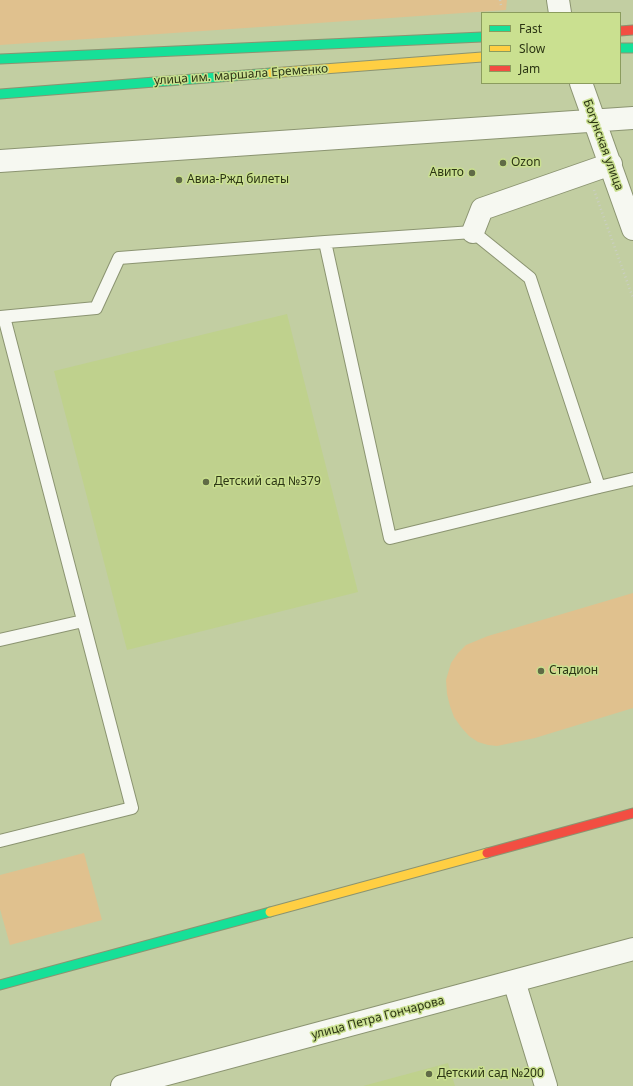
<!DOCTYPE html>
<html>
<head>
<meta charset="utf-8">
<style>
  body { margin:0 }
  #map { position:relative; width:633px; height:1086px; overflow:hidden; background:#c2cea2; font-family:"Noto Sans",sans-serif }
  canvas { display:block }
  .legend { position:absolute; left:481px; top:12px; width:140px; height:72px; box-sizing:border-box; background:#cae090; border:1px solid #8b9c5e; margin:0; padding:5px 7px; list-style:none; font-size:12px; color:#2c3514 }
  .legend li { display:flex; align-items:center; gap:8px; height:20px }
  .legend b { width:20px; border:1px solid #8b9c5e }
</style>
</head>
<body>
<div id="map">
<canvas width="633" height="1086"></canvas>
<ul class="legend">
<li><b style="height:5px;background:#16e098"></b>Fast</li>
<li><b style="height:5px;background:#ffcf43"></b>Slow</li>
<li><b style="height:5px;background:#f24e42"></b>Jam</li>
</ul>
</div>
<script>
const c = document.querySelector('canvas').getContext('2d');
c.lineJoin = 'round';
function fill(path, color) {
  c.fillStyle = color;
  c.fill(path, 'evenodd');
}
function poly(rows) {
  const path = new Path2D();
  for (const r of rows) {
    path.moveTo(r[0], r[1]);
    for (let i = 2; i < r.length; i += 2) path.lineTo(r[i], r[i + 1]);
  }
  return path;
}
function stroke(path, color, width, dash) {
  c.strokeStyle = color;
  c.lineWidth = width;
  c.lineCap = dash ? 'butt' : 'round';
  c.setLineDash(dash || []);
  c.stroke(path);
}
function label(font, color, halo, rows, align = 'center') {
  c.font = font + ' "Noto Sans",sans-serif';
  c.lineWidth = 3;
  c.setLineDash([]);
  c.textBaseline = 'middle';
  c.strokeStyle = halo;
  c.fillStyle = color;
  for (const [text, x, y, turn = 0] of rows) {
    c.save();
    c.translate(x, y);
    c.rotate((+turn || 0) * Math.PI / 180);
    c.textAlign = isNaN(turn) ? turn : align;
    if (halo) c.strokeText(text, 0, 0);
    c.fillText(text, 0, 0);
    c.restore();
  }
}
fill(poly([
  [287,314,358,592,127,650,54,371],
  [448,1063,455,1086,363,1086]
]), '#bfd18d');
fill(poly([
  [0,0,507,0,506,10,0,45],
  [633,593,633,708,535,738,497,746,488,745,478,742,469,736,461,727,454,717,450,706,447,694,446,680,451,663,458,653,466,645,488,636],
  [84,853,102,920,10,945,0,909,0,875]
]), '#e0c18e');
const lane = poly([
  [0,317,96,308,119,258,325,242],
  [599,487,530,278,473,232,325,242,390,538,599,487,633,479],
  [0,640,83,621],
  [0,841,132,808,4,317]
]);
const street = poly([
  [558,0,560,13],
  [581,83,633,229],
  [0,161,633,118],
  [473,232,482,209,611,164],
  [514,981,546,1086],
  [122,1086,633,949]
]);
const fast = poly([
  [620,48,633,48],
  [0,59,482,37],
  [0,94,271,73],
  [0,985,270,912]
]);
const slow = poly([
  [271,73,482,57],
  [270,912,487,853]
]);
const jam = poly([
  [620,31,633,30],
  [487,853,633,813]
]);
stroke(lane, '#8b9471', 14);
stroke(street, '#8b9471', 24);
stroke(fast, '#8b9471', 11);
stroke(slow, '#8b9471', 11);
stroke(jam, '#8b9471', 11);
stroke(poly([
  [500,0,501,5],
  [594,190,633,298]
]), '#cacec1', 2.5, [1, 3]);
stroke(lane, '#f6f8f1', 12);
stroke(street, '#f6f8f1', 22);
stroke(fast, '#16e098', 9);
stroke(slow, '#ffcf43', 9);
stroke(jam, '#f24e42', 9);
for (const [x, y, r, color] of [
  [503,163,4,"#606b46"],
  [472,173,4,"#606b46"],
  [179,180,4,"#606b46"],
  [206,482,4,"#606b46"],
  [541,671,4,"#606b46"],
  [429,1074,4,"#606b46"]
]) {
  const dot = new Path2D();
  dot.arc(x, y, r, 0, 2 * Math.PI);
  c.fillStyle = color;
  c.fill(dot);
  stroke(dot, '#cae090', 1.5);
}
label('12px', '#2c3514', '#cae090', [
  ["улица им. маршала Еременко",241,75,-4],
  ["Богунская улица",603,145,70],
  ["улица Петра Гончарова",378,1018,-15]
]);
label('12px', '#2c3514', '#cae090', [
  ["Ozon",511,163],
  ["Авито",464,173,"right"],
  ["Авиа-Ржд билеты",187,180],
  ["Детский сад №379",214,482],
  ["Стадион",549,671],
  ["Детский сад №200",437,1074]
], 'left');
</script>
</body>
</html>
